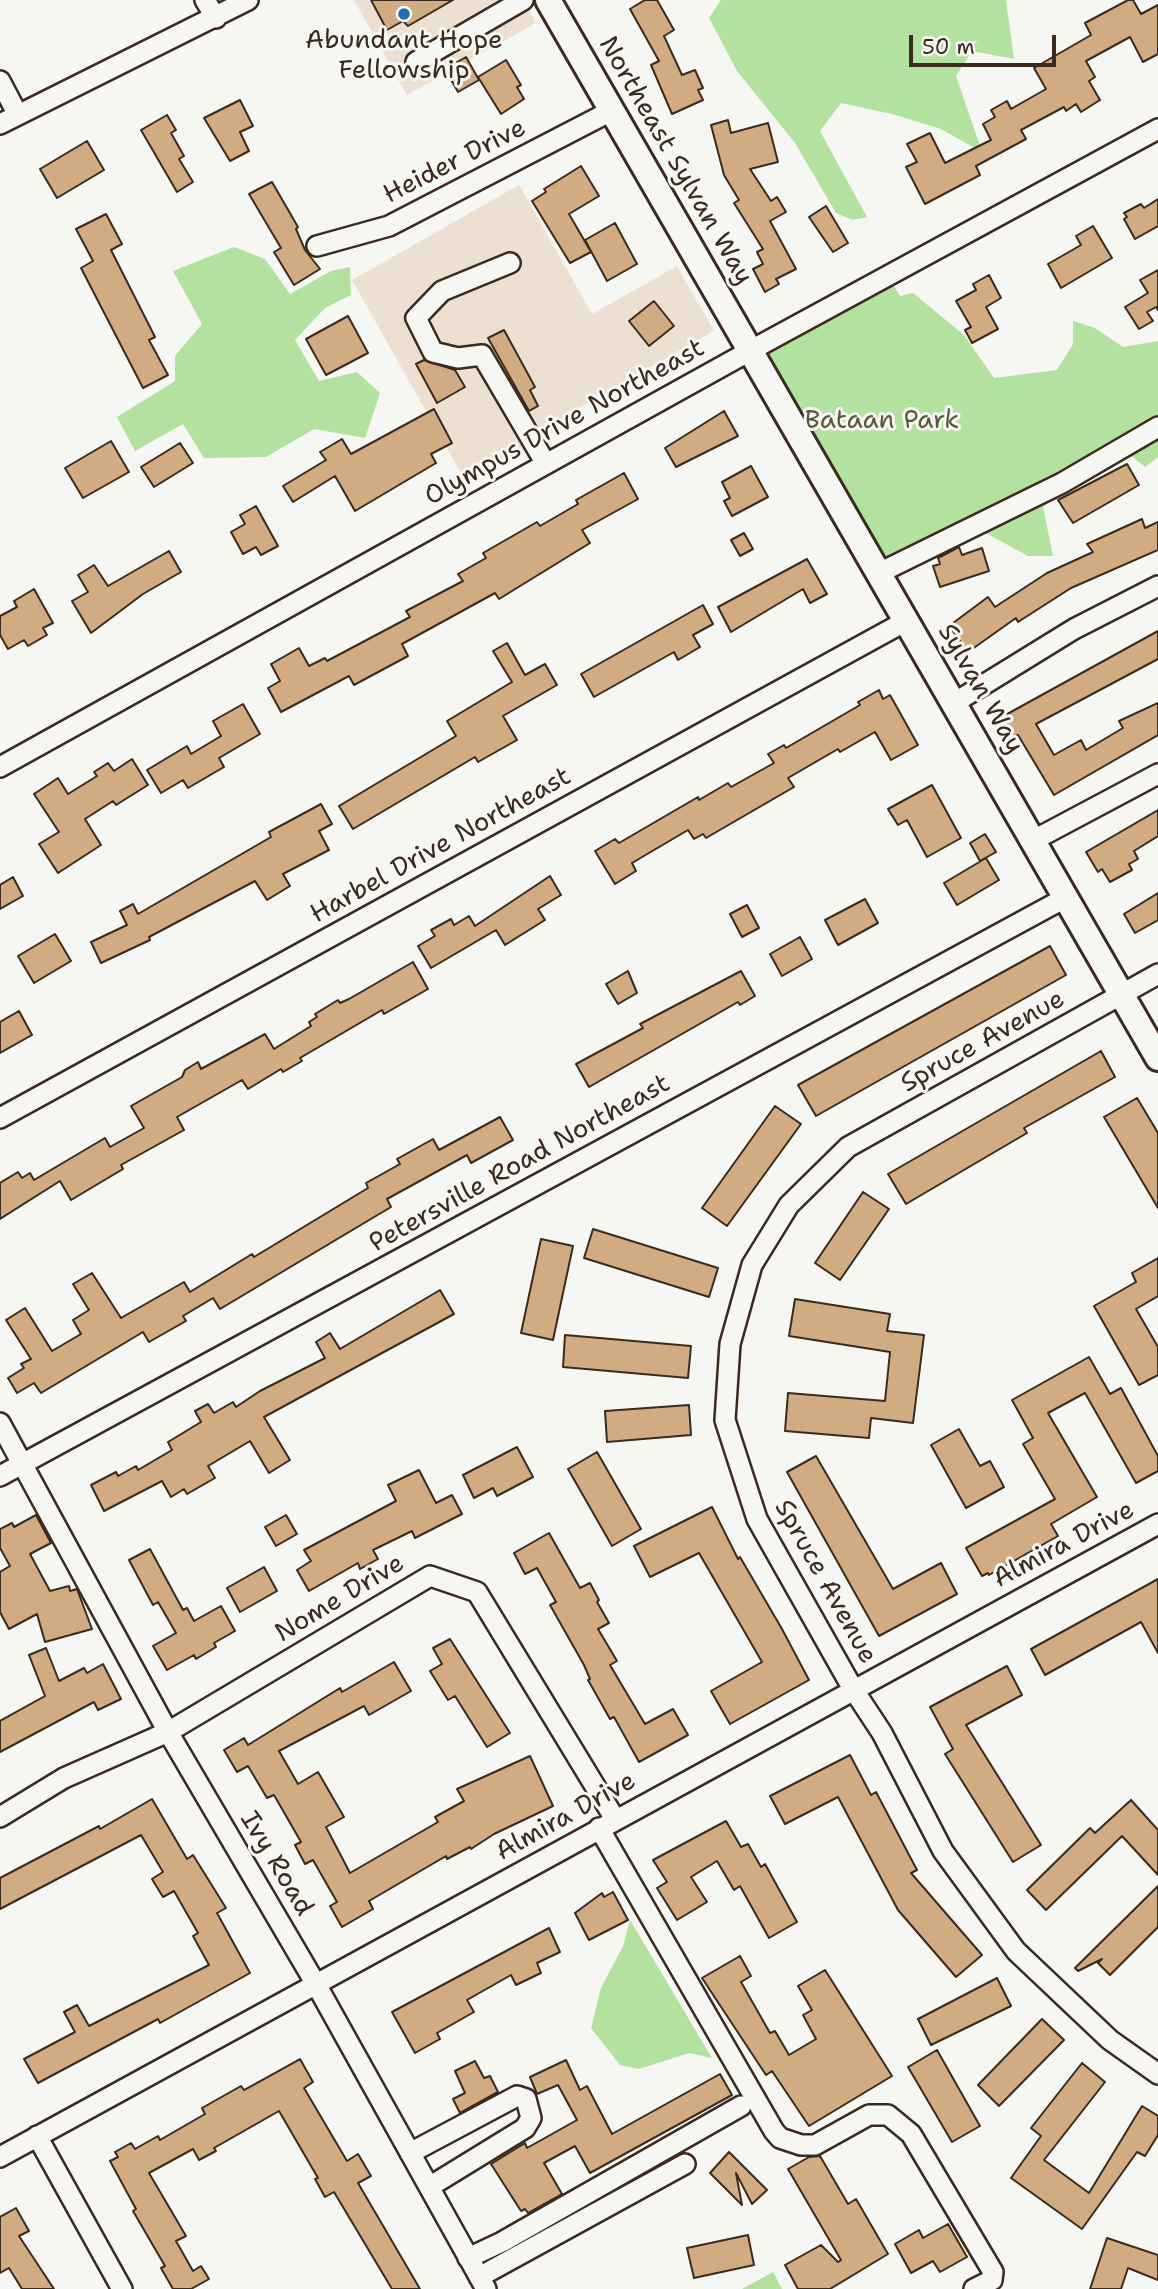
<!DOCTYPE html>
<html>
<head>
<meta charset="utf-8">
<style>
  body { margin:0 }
  #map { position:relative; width:1158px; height:2289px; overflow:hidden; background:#f6f6f2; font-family:"Shantell Sans",sans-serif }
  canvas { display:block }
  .scale { position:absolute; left:909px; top:35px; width:147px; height:32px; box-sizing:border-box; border:4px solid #3b2a1e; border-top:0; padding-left:9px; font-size:21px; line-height:24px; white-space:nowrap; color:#3b2a1e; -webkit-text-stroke:5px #f6f6f2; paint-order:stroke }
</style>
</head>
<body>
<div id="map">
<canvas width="1158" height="2289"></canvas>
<div class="scale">50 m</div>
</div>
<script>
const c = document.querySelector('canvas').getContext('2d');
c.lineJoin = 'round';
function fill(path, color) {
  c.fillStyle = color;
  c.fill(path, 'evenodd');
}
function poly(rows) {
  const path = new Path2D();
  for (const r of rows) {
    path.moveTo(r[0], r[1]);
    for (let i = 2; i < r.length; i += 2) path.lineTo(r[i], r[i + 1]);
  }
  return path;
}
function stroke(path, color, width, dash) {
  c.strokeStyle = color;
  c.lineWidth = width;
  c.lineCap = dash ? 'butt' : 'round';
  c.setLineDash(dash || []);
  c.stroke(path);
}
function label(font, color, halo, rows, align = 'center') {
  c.font = font + ' "Shantell Sans",sans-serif';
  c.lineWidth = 6;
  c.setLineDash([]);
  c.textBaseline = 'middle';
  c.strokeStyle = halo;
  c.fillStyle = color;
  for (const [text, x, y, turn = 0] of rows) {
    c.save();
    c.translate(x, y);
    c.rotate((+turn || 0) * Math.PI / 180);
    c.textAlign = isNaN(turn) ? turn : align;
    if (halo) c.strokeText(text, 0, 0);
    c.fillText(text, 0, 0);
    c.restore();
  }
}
fill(poly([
  [354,0,523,0,536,23,407,95],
  [519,185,592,314,677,266,714,331,579,408,583,415,466,482,352,280]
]), '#ebe0d1');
fill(poly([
  [721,0,1006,0,1014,59,972,51,956,76,982,152,941,129,892,114,841,103,820,131,867,217,853,220,836,213,795,143,737,71,709,18],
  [234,247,265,259,290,294,331,271,350,267,351,295,325,308,295,340,319,381,357,372,380,393,365,438,314,429,266,457,204,458,183,424,135,451,117,417,175,381,175,356,202,324,173,271],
  [889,277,900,296,913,293,964,335,994,378,1057,370,1073,344,1073,321,1095,328,1123,347,1158,341,1158,457,1145,467,1129,454,1060,492,1043,507,1053,556,1028,556,962,520,876,567,750,351],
  [630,1920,712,2058,689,2053,639,2069,620,2065,591,2028,601,1988,623,1946],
  [773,2272,782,2289,742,2289]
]), '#b3e1a0');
const building = poly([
  [371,0,453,0,408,26,403,21,387,30,371,0],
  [645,0,657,0,674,30,664,36,682,75,695,70,703,88,698,90,703,100,672,114,651,65,659,61,630,9,645,0],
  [1128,0,1133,0,1141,14,1158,5,1158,54,1143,62,1130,37,1086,61,1095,77,1089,81,1100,100,1081,112,1076,104,1066,111,1064,107,1021,130,1026,139,976,166,980,175,925,204,906,167,917,162,907,144,930,133,945,163,991,140,983,124,995,117,991,110,1007,101,1011,109,1046,89,1034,68,1091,35,1085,23,1128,0],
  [466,57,479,80,458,92,445,69,466,57],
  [506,60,521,85,517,87,524,99,501,114,478,77,506,60],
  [240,100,253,126,240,132,249,151,230,161,204,118,240,100],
  [167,115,176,130,171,133,184,156,179,159,193,182,177,192,141,130,167,115],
  [728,120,731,133,768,123,778,162,750,169,771,201,777,197,786,212,770,221,796,269,776,279,779,284,765,292,753,269,763,264,757,252,763,249,734,203,739,200,724,175,711,125,728,120],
  [87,141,104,170,57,198,40,169,87,141],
  [581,166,599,196,569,214,591,252,570,263,532,201,546,192,544,189,581,166],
  [272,182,298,227,296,229,305,250,320,269,294,285,274,252,281,248,249,194,272,182],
  [1158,199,1158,226,1135,239,1124,219,1127,217,1124,213,1141,204,1144,208,1158,199],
  [826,206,848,243,833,252,809,217,826,206],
  [106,214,122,244,111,250,155,337,149,340,168,375,143,388,81,268,93,261,76,229,106,214],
  [615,223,637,264,607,281,585,240,615,223],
  [1093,226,1112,258,1061,288,1048,264,1081,245,1076,236,1093,226],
  [1158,270,1158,310,1156,307,1147,312,1153,321,1139,329,1125,307,1148,293,1140,280,1158,270],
  [989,275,1001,298,986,307,998,329,972,343,965,330,971,327,956,301,976,290,973,284,989,275],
  [654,301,674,326,649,346,629,321,654,301],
  [348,316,368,353,326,375,306,339,348,316],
  [504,330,535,387,530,390,538,406,529,411,488,338,504,330],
  [424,360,455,370,465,387,437,403,416,364,424,360],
  [434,409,452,443,431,454,436,463,355,511,335,476,293,502,283,486,326,460,320,452,342,439,351,454,434,409],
  [724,411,738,436,676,467,665,448,724,411],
  [111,441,129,472,83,498,65,468,111,441],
  [180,443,193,463,154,487,141,467,180,443],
  [1127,464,1139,485,1073,523,1058,500,1127,464],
  [751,466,768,497,732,516,724,501,730,498,722,482,751,466],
  [624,473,638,499,582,530,590,543,499,599,495,593,402,644,408,656,354,685,349,676,281,712,268,688,280,681,271,664,299,648,309,666,325,658,327,661,410,617,406,611,463,581,458,574,486,558,483,553,537,522,540,526,578,504,576,500,624,473],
  [256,506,278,546,261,555,256,547,243,554,231,532,245,524,240,515,256,506],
  [1142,519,1145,528,1158,522,1158,550,1071,588,1018,622,1016,618,968,652,949,626,988,597,995,607,1047,573,1093,552,1087,544,1142,519],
  [744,533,753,549,740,556,731,540,744,533],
  [959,547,962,555,982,548,989,571,940,587,933,566,940,564,938,558,959,547],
  [169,551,181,572,143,594,91,633,72,601,88,592,78,575,94,565,108,586,169,551],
  [807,559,827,594,810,603,803,589,731,632,718,607,807,559],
  [34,589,53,623,43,628,47,635,28,646,24,640,8,649,0,635,0,616,17,607,14,601,34,589],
  [703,605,713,624,693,635,700,647,678,660,674,652,594,697,581,674,703,605],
  [1158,631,1158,659,1036,724,1054,755,1081,740,1086,750,1123,728,1119,721,1158,703,1158,735,1054,795,1018,735,1012,738,1000,718,1158,631],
  [507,643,525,675,545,664,557,685,503,716,517,740,478,762,475,757,353,829,339,806,456,736,447,721,512,682,493,651,507,643],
  [879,690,883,699,890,695,918,745,891,760,875,732,840,752,838,749,788,778,794,787,706,838,703,834,694,839,688,830,632,863,636,871,615,884,595,851,615,839,619,843,698,797,699,800,728,783,731,787,774,763,768,754,784,745,786,748,860,705,858,702,879,690],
  [243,704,260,734,219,758,224,767,188,788,183,780,161,793,147,770,187,746,191,754,221,736,213,721,243,704],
  [132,759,148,785,116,805,113,801,85,819,101,845,58,873,39,844,59,832,34,794,58,778,68,794,97,776,94,772,108,763,114,771,132,759],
  [932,785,961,838,927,857,907,820,898,825,888,809,932,785],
  [321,804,332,824,319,831,329,850,283,874,290,886,267,900,255,881,149,937,150,940,101,963,91,942,127,925,120,911,133,904,138,914,271,837,269,832,321,804],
  [1158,810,1158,836,1134,851,1138,859,1129,864,1132,870,1110,882,1102,869,1098,872,1086,852,1158,810],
  [985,834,996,852,980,861,970,843,985,834],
  [986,858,999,880,957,905,944,883,986,858],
  [550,876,561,895,538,909,545,920,505,945,496,930,431,968,418,946,435,936,431,930,451,919,454,925,469,916,475,926,550,876],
  [13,877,23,896,0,909,0,885,13,877],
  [1158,893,1158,920,1135,933,1124,914,1158,893],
  [865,899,878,923,838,945,825,920,865,899],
  [747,905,759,928,742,937,730,914,747,905],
  [55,934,71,961,34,983,18,956,55,934],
  [800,937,812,959,782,976,770,954,800,937],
  [1050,946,1066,975,816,1116,798,1085,1050,946],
  [413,962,428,989,384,1014,382,1010,300,1058,302,1061,283,1072,281,1069,248,1089,242,1080,177,1117,184,1130,121,1165,123,1169,71,1200,60,1181,0,1219,0,1183,18,1172,22,1178,30,1173,34,1180,105,1138,110,1147,144,1128,131,1106,182,1077,185,1070,198,1062,201,1069,265,1034,274,1049,311,1026,309,1022,317,1017,315,1014,338,1000,340,1003,349,999,413,962],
  [628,971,637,993,618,1004,606,984,628,971],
  [741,971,755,996,740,1005,738,1002,589,1087,576,1064,643,1028,640,1024,741,971],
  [19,1011,32,1035,0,1053,0,1022,19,1011],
  [1101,1051,1115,1077,1024,1128,1027,1133,906,1204,888,1174,1101,1051],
  [1137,1098,1158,1133,1158,1208,1104,1117,1137,1098],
  [775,1106,801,1124,727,1226,702,1208,775,1106],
  [500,1117,513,1140,471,1163,467,1155,387,1199,391,1207,220,1309,213,1298,183,1316,186,1321,149,1342,143,1332,41,1393,34,1383,17,1393,8,1378,24,1368,21,1364,31,1359,6,1320,25,1308,52,1351,81,1334,73,1320,89,1310,73,1284,92,1273,121,1318,184,1282,190,1292,252,1254,254,1257,368,1188,366,1183,400,1164,397,1159,433,1139,439,1150,500,1117],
  [863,1192,889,1209,840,1280,815,1263,863,1192],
  [593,1229,718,1268,709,1297,584,1258,593,1229],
  [541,1239,573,1246,553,1340,521,1333,541,1239],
  [1158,1258,1158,1296,1136,1309,1158,1347,1158,1375,1139,1385,1094,1306,1136,1282,1132,1273,1158,1258],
  [440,1290,454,1314,264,1417,290,1460,269,1473,250,1441,208,1466,215,1478,187,1494,184,1489,171,1497,162,1481,104,1511,91,1485,116,1472,118,1476,136,1466,138,1470,172,1450,168,1442,201,1422,195,1411,208,1404,214,1413,233,1402,236,1407,260,1391,325,1358,316,1342,330,1333,340,1349,440,1290],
  [795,1299,890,1314,887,1331,924,1335,913,1423,871,1418,869,1438,785,1431,788,1393,885,1401,890,1352,789,1336,795,1299],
  [565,1335,691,1346,688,1378,563,1367,565,1335],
  [1089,1357,1110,1394,1121,1388,1158,1456,1158,1471,1136,1483,1085,1393,1048,1413,1097,1497,1051,1524,1058,1536,989,1575,988,1573,982,1576,966,1548,1055,1499,1023,1444,1033,1438,1012,1400,1089,1357],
  [689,1405,691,1435,607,1442,605,1411,689,1405],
  [959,1429,980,1466,990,1461,1004,1487,966,1508,931,1445,959,1429],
  [517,1447,533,1477,497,1496,493,1488,474,1498,463,1475,517,1447],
  [597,1452,641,1529,612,1546,568,1469,597,1452],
  [816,1456,893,1589,941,1563,957,1594,879,1636,787,1472,816,1456],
  [419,1470,436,1503,452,1495,462,1514,415,1538,412,1531,373,1550,378,1559,360,1569,358,1563,309,1591,297,1570,311,1561,304,1550,396,1501,388,1485,419,1470],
  [712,1507,738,1559,740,1557,782,1629,809,1680,730,1724,711,1691,762,1662,699,1553,650,1577,634,1546,712,1507],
  [36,1515,51,1543,30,1554,50,1591,69,1586,70,1591,77,1589,92,1629,45,1642,37,1614,9,1629,0,1612,0,1572,10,1566,0,1548,0,1529,12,1523,14,1527,36,1515],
  [286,1515,297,1534,276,1546,265,1527,286,1515],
  [549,1533,580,1588,590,1583,599,1600,597,1602,609,1623,598,1629,617,1661,610,1665,645,1724,673,1709,688,1735,639,1762,614,1717,610,1719,588,1680,590,1679,584,1665,550,1605,556,1602,537,1568,525,1574,514,1553,549,1533],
  [150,1549,183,1610,187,1608,194,1621,221,1606,235,1631,214,1643,216,1647,196,1659,194,1655,167,1670,153,1646,176,1633,158,1602,153,1605,129,1560,150,1549],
  [264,1567,277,1591,240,1612,227,1588,264,1567],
  [1158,1579,1158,1653,1141,1622,1045,1675,1031,1649,1158,1579],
  [450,1639,510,1733,487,1747,455,1696,448,1700,430,1671,442,1664,433,1648,450,1639],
  [46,1648,59,1681,84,1668,87,1673,103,1664,121,1699,98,1710,94,1702,0,1752,0,1721,45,1696,29,1655,46,1648],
  [394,1662,411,1691,369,1715,364,1706,279,1751,298,1784,318,1772,344,1817,326,1827,350,1873,438,1822,435,1817,464,1801,457,1789,530,1756,553,1806,494,1834,471,1849,470,1847,447,1859,446,1856,369,1901,373,1909,342,1927,330,1906,337,1902,313,1860,305,1864,295,1845,301,1842,274,1795,267,1798,248,1766,237,1772,224,1750,244,1738,248,1745,340,1688,342,1692,394,1662],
  [1007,1666,1022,1695,966,1725,1041,1845,1013,1862,945,1754,953,1749,930,1707,1007,1666],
  [850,1755,871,1795,876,1792,917,1870,911,1873,982,1955,956,1977,898,1910,838,1797,785,1824,770,1796,850,1755],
  [152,1799,187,1859,193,1855,226,1908,217,1913,250,1973,160,2023,158,2019,38,2083,24,2059,75,2032,64,2012,77,2005,89,2026,209,1965,193,1936,198,1933,174,1891,163,1897,152,1879,163,1872,141,1835,0,1909,0,1878,99,1826,100,1829,152,1799],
  [1131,1800,1158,1830,1158,1875,1122,1836,1046,1910,1027,1890,1090,1828,1095,1833,1131,1800],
  [726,1821,741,1847,748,1844,761,1867,765,1864,797,1922,769,1938,740,1886,734,1890,717,1861,691,1877,707,1902,677,1920,657,1888,667,1882,653,1860,726,1821],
  [1158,1886,1158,1927,1110,1975,1098,1963,1102,1959,1078,1971,1075,1968,1158,1886],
  [613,1892,628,1920,589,1940,575,1913,602,1893,604,1897,613,1892],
  [549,1928,560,1952,537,1963,541,1973,516,1985,511,1975,467,2000,474,2012,437,2033,440,2039,415,2053,392,2012,549,1928],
  [740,1956,751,1976,741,1982,770,2033,775,2031,789,2055,816,2039,803,2015,812,2010,798,1986,825,1970,892,2076,809,2126,772,2071,766,2075,702,1978,740,1956],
  [997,1978,1011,2006,931,2045,918,2019,997,1978],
  [1042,2019,1064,2040,999,2106,978,2085,1042,2019],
  [937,2050,980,2126,952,2142,908,2067,937,2050],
  [300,2059,313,2082,304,2088,347,2161,358,2154,371,2176,358,2183,420,2289,392,2289,334,2192,325,2197,315,2179,318,2178,279,2111,214,2148,216,2151,199,2160,193,2149,149,2173,186,2236,176,2241,193,2271,201,2266,209,2279,191,2289,173,2289,161,2268,165,2266,133,2211,136,2209,110,2161,118,2157,115,2152,131,2143,135,2149,158,2136,160,2140,205,2114,202,2108,241,2086,244,2090,300,2059],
  [566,2060,580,2090,587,2086,612,2134,720,2074,732,2095,590,2173,575,2146,544,2163,562,2194,528,2213,525,2209,521,2211,491,2164,525,2143,527,2148,577,2120,558,2085,537,2094,530,2077,566,2060],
  [475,2061,484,2078,490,2076,498,2092,460,2113,453,2099,465,2093,455,2071,475,2061],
  [1082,2063,1105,2082,1044,2160,1089,2193,1142,2106,1158,2116,1158,2135,1145,2156,1137,2152,1082,2229,1011,2178,1041,2136,1031,2128,1082,2063],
  [729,2152,767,2190,752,2204,736,2173,742,2205,710,2173,729,2152],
  [820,2156,848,2204,856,2199,888,2254,830,2289,798,2289,785,2265,821,2245,838,2262,841,2260,788,2169,809,2157,820,2156],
  [16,2208,29,2231,19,2236,54,2289,22,2289,9,2268,0,2273,0,2217,16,2208],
  [948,2224,967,2257,940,2272,933,2261,911,2273,895,2244,919,2230,923,2238,948,2224],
  [748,2235,754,2265,694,2278,687,2248,748,2235],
  [1107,2238,1158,2255,1158,2280,1128,2268,1121,2289,1090,2289,1107,2238]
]);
fill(building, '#d1ac83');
stroke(building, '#3b2a1e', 2);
const minor = poly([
  [205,0,216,18],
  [416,62,523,0],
  [0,81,18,115],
  [0,124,248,0],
  [317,246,389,226,611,111],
  [510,263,442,291,416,318,433,352,458,358,482,355,546,464],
  [879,573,1062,483,1158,427],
  [954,703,1074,629,1158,586],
  [0,767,766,342,1158,129],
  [1032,841,1158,774],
  [1158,974,848,1147,789,1205,752,1265,730,1344,725,1420,757,1519,853,1689,882,1733,943,1851,1016,1951,1110,2040,1158,2074],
  [0,1118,906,621],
  [0,1423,168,1732,317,1986,486,2289],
  [0,1476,1065,898],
  [0,1817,64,1778,168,1732,430,1576,477,1592,615,1819],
  [599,1828,774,2131,780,2138,801,2145,815,2145,869,2115,888,2115,911,2134,993,2272,992,2280,974,2289],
  [37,2136,122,2289],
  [410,2153,517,2096,526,2099,531,2118,525,2128,429,2187],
  [0,2157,1158,1524],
  [468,2258,502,2242,741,2106],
  [479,2277,685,2164]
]);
const major = poly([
  [548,0,1158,1058]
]);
stroke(minor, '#3b2a1e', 24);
stroke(major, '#3b2a1e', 30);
stroke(minor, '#f6f6f2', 19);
stroke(major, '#f6f6f2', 24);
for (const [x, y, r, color] of [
  [404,14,7,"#1f6fb2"]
]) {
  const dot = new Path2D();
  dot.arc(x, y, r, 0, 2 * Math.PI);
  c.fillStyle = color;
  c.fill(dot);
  stroke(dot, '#f6f6f2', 2.5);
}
label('26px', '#3b2a1e', '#f6f6f2', [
  ["Abundant Hope",404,41],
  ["Fellowship",404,71]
]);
label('26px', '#3b2a1e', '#f6f6f2', [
  ["Northeast Sylvan Way",675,161,60],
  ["Heider Drive",455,162,-27],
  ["Olympus Drive Northeast",565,423,-29],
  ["Sylvan Way",980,689,60],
  ["Harbel Drive Northeast",441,846,-29],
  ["Spruce Avenue",983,1042,-29],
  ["Petersville Road Northeast",520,1164,-29],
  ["Almira Drive",1064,1545,-28],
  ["Spruce Avenue",825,1582,61],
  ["Nome Drive",340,1599,-31],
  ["Almira Drive",566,1817,-29],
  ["Ivy Road",276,1864,59]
]);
label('26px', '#59583e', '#f6f6f2', [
  ["Bataan Park",882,421]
]);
</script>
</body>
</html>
